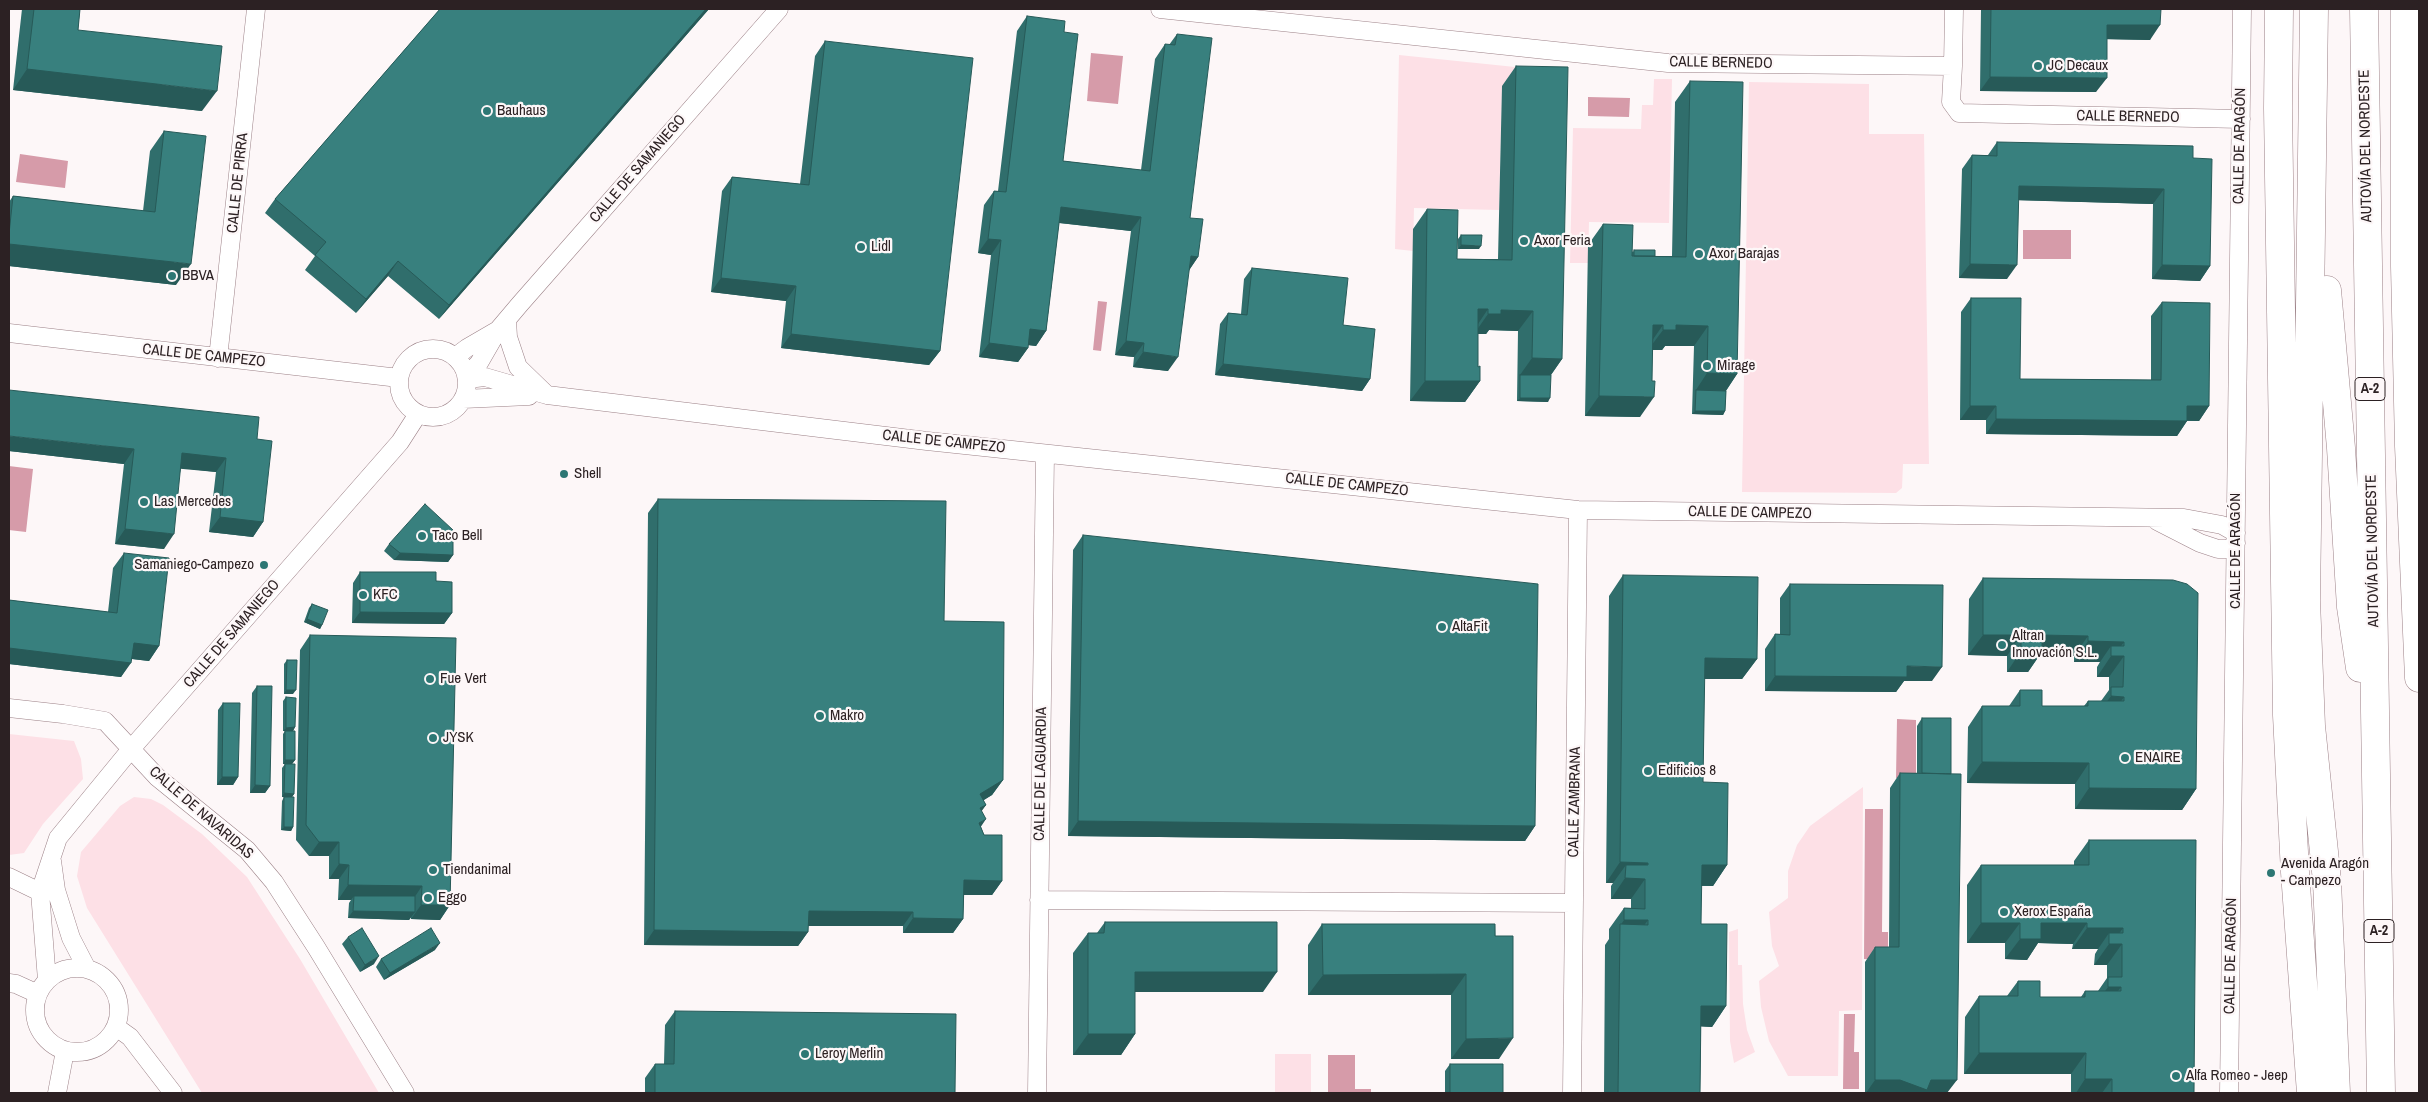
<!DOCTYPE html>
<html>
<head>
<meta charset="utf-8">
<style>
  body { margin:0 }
  #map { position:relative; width:2428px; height:1102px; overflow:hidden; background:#fdf7f8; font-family:"Archivo Narrow",sans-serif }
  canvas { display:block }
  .frame { position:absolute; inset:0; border:10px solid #2c2123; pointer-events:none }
</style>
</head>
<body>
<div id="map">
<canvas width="2428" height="1102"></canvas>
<div class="frame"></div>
</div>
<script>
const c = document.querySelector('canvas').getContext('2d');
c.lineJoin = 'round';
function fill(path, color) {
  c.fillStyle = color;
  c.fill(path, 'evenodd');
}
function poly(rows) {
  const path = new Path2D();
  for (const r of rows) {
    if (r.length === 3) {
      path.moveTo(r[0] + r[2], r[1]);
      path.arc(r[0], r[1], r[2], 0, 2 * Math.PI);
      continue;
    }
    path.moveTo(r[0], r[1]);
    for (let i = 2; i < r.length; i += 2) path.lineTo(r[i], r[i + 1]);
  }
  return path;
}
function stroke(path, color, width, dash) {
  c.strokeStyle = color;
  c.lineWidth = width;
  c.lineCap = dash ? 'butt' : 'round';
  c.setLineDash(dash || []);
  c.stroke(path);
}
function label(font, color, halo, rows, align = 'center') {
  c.font = font + ' "Archivo Narrow",sans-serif';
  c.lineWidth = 4.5;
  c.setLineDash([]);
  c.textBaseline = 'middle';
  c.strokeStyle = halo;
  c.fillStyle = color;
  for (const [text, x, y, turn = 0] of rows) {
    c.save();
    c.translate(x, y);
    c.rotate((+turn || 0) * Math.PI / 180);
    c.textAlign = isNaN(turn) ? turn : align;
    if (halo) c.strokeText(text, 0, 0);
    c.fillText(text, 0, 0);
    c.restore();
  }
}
fill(poly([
  [1399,55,1515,67,1515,87,1502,87,1499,210,1414,208,1413,251,1395,249],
  [1654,79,1672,79,1669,223,1589,222,1588,263,1570,263,1573,128,1641,129,1642,105,1653,105],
  [1749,82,1869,84,1869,134,1924,134,1929,464,1903,464,1902,488,1896,493,1742,492],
  [9,734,74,741,81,759,83,779,43,824,24,853,9,855],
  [1863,787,1862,1010,1839,1011,1838,1076,1788,1076,1769,1041,1761,1007,1759,981,1779,966,1772,946,1769,912,1788,898,1788,871,1797,845,1810,826],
  [134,797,151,799,163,805,202,834,247,877,300,959,379,1093,202,1093,87,908,77,876,81,852,120,806],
  [1738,929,1738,965,1742,965,1743,1004,1747,1030,1755,1052,1734,1063,1730,1041,1729,932],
  [1275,1054,1311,1054,1311,1093,1275,1093]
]), '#fde0e6');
fill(poly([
  [1091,53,1123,56,1118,104,1087,101],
  [1588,97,1630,98,1629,117,1588,116],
  [20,154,68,161,65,188,16,182],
  [2023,230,2071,230,2071,259,2023,259],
  [1098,301,1107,302,1101,351,1093,350],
  [9,466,33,469,26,532,9,530],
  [1897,719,1916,720,1916,778,1896,778],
  [1865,809,1883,809,1882,932,1888,932,1888,960,1864,959],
  [1844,1014,1855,1014,1854,1052,1859,1052,1859,1089,1843,1089],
  [1328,1055,1355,1055,1355,1089,1371,1089,1371,1093,1328,1093]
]), '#d69ba9');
const minor = poly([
  [1160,9,1668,63,1953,66,1951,102,1959,113,2241,119],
  [1953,66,1954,9],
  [507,320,508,337,518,367,547,395],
  [9,333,399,378],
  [433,383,34],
  [455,357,467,348,498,330],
  [218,358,256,9],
  [466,376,479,363,498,330,520,304,779,9],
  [467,379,485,377,547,395,927,441,1578,510,2184,518,2222,525,2236,533],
  [463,399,529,396],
  [2157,521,2200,543,2218,549,2229,549,2236,543],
  [9,708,63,714,105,721,157,777,247,850,274,882,316,947,405,1093],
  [52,861,56,890,71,938,87,969],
  [9,877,40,892],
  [1039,900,1574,903],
  [77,1010,42],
  [47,980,40,892,58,838,131,749,400,442,418,414],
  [9,983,16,984,38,994],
  [116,1027,130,1037,173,1093],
  [57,1093,65,1051],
  [1037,1093,1045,454],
  [1572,1093,1578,510],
  [2229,1093,2242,9]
]);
const motorway = poly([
  [2279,9,2278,108,2287,715,2295,872,2311,1093],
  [2314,9,2306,601,2311,726,2327,881,2336,1093],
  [2364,9,2381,1093],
  [2405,9,2405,266,2409,446,2419,678],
  [2327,290,2341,448,2351,607,2360,668]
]);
stroke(minor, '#9c8187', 19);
stroke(motorway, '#9c8187', 29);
stroke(minor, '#fff', 18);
stroke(motorway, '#fff', 28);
fill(poly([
  [22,9,80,9,78,30,202,111,13,90],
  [440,9,709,9,439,319,388,276,356,313,305,270,315,256,265,213,275,199],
  [1981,9,2161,9,2150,40,2107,39,2096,92,1980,91],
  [1027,16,1064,32,1063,161,1141,170,1155,59,1165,44,1169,45,1177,34,1190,218,1198,257,1189,270,1168,371,1133,367,1134,357,1115,355,1131,231,1059,223,1046,331,1036,346,1028,345,1028,348,1018,362,979,357,991,255,978,253,984,205,994,191,998,191,1017,31],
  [825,41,940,351,929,365,781,348,786,301,711,292,722,191,732,177,800,184,815,56],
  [1516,66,1562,359,1551,375,1548,402,1517,401,1518,331,1489,330,1486,334,1478,334,1478,367,1480,381,1465,402,1410,401,1413,229,1427,209,1457,259,1498,259,1502,86],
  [1690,81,1737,374,1726,391,1725,411,1723,415,1692,414,1694,346,1665,346,1662,350,1653,350,1640,417,1585,416,1588,245,1603,224,1633,252,1634,250,1655,256,1672,256,1675,102],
  [164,131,176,285,9,266,9,202,13,196,143,211,150,151],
  [1997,142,2193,158,2210,266,2200,281,2152,279,2153,204,2018,200,2007,279,1959,278,1962,169,1972,155,1988,155],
  [1461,235,1479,249,1458,249,1458,239],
  [1252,268,1343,325,1370,379,1362,391,1215,375,1220,324,1228,313,1241,314,1244,279],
  [1971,298,2020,379,2151,380,2151,316,2162,302,2209,406,2199,421,2187,421,2177,436,1986,434,1986,420,1960,420,1961,312],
  [257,439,263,522,253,537,209,532,216,472,181,468,164,549,115,544,124,464,9,451],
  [658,499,944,621,1003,780,992,795,983,800,986,805,981,811,981,827,1002,881,992,895,964,895,963,919,953,933,903,933,903,926,808,926,808,932,798,946,644,945,648,513],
  [1083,535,1535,826,1525,841,1068,836,1073,550],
  [389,544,453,555,448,562,394,560,384,551],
  [124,553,159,646,149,661,132,659,121,677,9,664,9,600,108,612,113,568],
  [360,572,436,581,452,613,444,624,352,623,353,583],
  [1623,575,1757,659,1742,679,1704,679,1703,782,1727,865,1713,886,1701,886,1701,924,1726,1006,1712,1027,1701,1026,1700,1093,1604,1093,1605,945,1609,939,1609,929,1624,908,1631,908,1631,899,1611,899,1611,886,1613,883,1606,883,1609,596],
  [1983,578,2173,580,2196,789,2182,810,2075,809,2075,784,1967,783,1968,727,1982,706,2009,706,2020,690,2042,706,2084,706,2088,701,2101,701,2109,690,2109,677,2097,677,2097,667,2100,662,2074,662,2074,656,2039,656,2028,672,2007,672,2007,656,1968,655,1969,599],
  [1790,584,1932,681,1904,681,1896,692,1765,691,1765,649,1775,634,1780,634,1780,598],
  [312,604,322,625,320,629,304,622,309,608],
  [310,635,450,905,440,920,411,919,411,917,409,920,348,918,349,903,351,900,338,900,339,879,329,879,329,856,309,856,296,840,300,650],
  [287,660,293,694,284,694,284,664],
  [257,686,270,786,265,793,250,793,252,693],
  [286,697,295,727,293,731,295,760,292,764,294,794,292,797,293,827,291,831,281,830,282,801,284,797,282,797,282,768,285,764,283,764,283,734,285,731,283,731,283,701],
  [223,703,238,777,233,785,217,785,218,710],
  [1922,718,1947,1093,1865,1093,1865,962,1875,947,1889,947,1890,788,1900,773,1917,773,1917,726],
  [2089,840,2194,1093,2071,1093,2071,1074,1964,1074,1965,1017,1979,996,2007,996,2018,981,2040,997,2081,997,2085,991,2098,991,2107,978,2107,965,2094,965,2095,954,2098,949,2072,949,2073,944,2038,943,2027,960,2005,959,2005,943,1967,943,1967,885,1981,865,2074,865,2074,861],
  [1105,922,1263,992,1135,992,1135,1034,1121,1055,1073,1055,1073,953,1088,933,1097,933],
  [1322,924,1495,924,1499,1059,1451,1059,1451,995,1308,995,1308,945],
  [348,937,374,964,360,972,342,944],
  [435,950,384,980,376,967,381,959],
  [675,1011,955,1093,645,1093,645,1078,655,1064,664,1064,665,1025],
  [1450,1064,1503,1093,1445,1093,1445,1071]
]), '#306e6c');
fill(poly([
  [706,9,709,9,439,319,449,305],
  [2107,25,2160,25,2150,40,2097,39],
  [27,69,217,91,202,111,13,90],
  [1990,77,2107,78,2096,92,1980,91],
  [2019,186,2164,189,2153,204,2009,200],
  [1061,207,1141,217,1131,231,1051,222],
  [988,239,1001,240,991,255,978,253],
  [9,244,191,264,176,285,9,266],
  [1461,245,1481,246,1479,249,1458,249],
  [1191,256,1198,257,1188,272],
  [398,261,388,276,356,313,366,299],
  [1970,264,2017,265,2007,279,1959,278],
  [2162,265,2210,266,2200,281,2152,279],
  [721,278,796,286,786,301,711,292],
  [1478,309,1488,309,1474,330],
  [1501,310,1533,311,1518,331,1489,330,1486,334,1474,334,1488,314],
  [1653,325,1663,325,1649,345],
  [1676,325,1708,326,1694,346,1665,346,1662,350,1648,350,1663,330],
  [1030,329,1046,331,1036,346,1020,344],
  [791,334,940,351,929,365,781,348],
  [1126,341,1144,343,1134,357,1115,355],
  [989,343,1028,348,1018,362,979,357],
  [1143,352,1178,357,1168,371,1133,367],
  [1532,358,1562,359,1548,379,1520,375],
  [1223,364,1370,379,1362,391,1215,375],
  [1707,373,1737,374,1723,395,1696,390],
  [1425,381,1480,381,1465,402,1410,401],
  [1599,396,1654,397,1640,417,1585,416],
  [1520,398,1550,398,1548,402,1517,401],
  [1970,406,1996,406,1986,420,1960,420],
  [2187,406,2209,406,2199,421,2177,420],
  [1695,411,1725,411,1723,415,1692,414],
  [1996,419,2187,421,2177,436,1986,434],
  [9,436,134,449,124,464,9,451],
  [182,453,226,458,216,472,172,468],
  [220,517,263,522,253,537,209,532],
  [125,529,174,534,164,549,115,544],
  [400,553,453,555,448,562,394,560],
  [360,612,452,613,444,624,352,623],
  [307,619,322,625,320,629,304,622],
  [1983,635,2021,635,2007,656,1968,655],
  [2042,635,2088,636,2074,656,2039,656,2028,672,2007,672,2021,651],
  [2088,641,2124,642,2114,656,2124,656,2109,677,2097,677,2111,656,2111,646,2100,662,2074,662],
  [134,643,159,646,149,661,124,658],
  [9,648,131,663,121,677,9,664],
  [1705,658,1757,659,1742,679,1690,679],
  [1907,666,1942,667,1932,681,1904,681,1896,692,1765,691,1775,676],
  [286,690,296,690,293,694,284,694],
  [2111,696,2124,697,2110,717,2096,717],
  [295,727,293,731,283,731,286,728],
  [285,760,295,760,292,764,283,764],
  [1982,762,2089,763,2075,784,1967,783],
  [222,777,238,777,233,785,217,785],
  [1003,780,992,795,970,809,980,794],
  [255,785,270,786,265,793,250,793],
  [2089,788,2196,789,2182,810,2075,809],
  [284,793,294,794,292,797,282,797],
  [986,805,976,819,980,808],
  [986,819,976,834,979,823],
  [1078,821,1535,826,1525,841,1068,836],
  [284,827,293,827,291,831,281,830],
  [319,842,339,842,329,856,309,856],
  [1620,862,1648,863,1636,878,1645,879,1631,899,1611,899,1625,878,1626,865,1613,883,1606,883],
  [339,864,349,865,339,879,329,879],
  [1702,865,1727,865,1713,886,1687,885],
  [964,880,1002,881,992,895,954,895],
  [348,885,422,886,412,901,354,896,351,900,338,900],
  [421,905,450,905,440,920,411,919],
  [353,911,415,912,409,920,348,918],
  [809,911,913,912,903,926,799,926],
  [913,918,963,919,953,933,903,933],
  [1624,920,1648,920,1633,941,1620,926],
  [1981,923,2020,923,2005,943,1967,943],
  [2041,923,2087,923,2073,944,2038,943,2027,960,2005,959,2020,939],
  [2087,928,2123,928,2112,944,2122,944,2107,965,2094,965,2109,944,2109,933,2098,949,2072,949],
  [654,930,808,932,798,946,644,945],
  [440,943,435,950,384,980,390,973],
  [379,956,374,964,360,972,365,965],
  [1135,972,1277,972,1263,992,1121,992],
  [1466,974,1451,995,1308,995,1323,975],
  [2108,987,2121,987,2106,1007,2094,1007],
  [1701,1006,1726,1006,1712,1027,1687,1026],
  [1088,1034,1135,1034,1121,1055,1073,1055],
  [1513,1038,1499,1059,1451,1059,1466,1039],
  [1979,1053,2086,1053,2071,1074,1964,1074],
  [2085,1079,2112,1079,2102,1093,2076,1093],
  [1875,1080,1957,1080,1947,1093,1866,1093]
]), '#275a58');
const building = poly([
  [34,9,80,9,78,30,222,46,217,91,27,69,34,9],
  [440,9,706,9,449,305,398,261,366,299,315,255,326,242,275,199,440,9],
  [1991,9,2161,9,2160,25,2107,25,2107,78,1990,77,1991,9],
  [1027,16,1065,21,1064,32,1078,34,1063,161,1150,171,1165,44,1175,45,1177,34,1212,38,1190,218,1203,219,1198,257,1191,256,1178,357,1143,352,1144,343,1126,341,1141,217,1061,207,1046,331,1030,329,1028,348,989,343,1001,240,988,239,994,191,1006,192,1027,16],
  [825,41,973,58,940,351,791,334,796,286,721,278,732,177,809,185,825,41],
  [1516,66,1568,67,1562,359,1532,358,1533,311,1501,310,1501,314,1488,314,1488,309,1478,309,1478,367,1480,366,1480,381,1425,381,1427,209,1458,210,1457,259,1512,260,1516,66],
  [1690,81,1743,82,1737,374,1707,373,1708,326,1676,325,1676,330,1663,330,1663,325,1653,325,1652,381,1655,381,1654,397,1599,396,1603,224,1633,225,1632,256,1686,257,1690,81],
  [164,131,206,136,191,264,9,244,9,234,13,196,155,212,164,131],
  [1997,142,2193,146,2193,158,2212,159,2210,266,2162,265,2164,189,2019,186,2017,265,1970,264,1972,155,1997,156,1997,142],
  [1461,235,1482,235,1481,246,1461,245,1461,235],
  [1634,250,1655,250,1655,256,1634,256,1634,250],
  [1252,268,1348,278,1343,325,1375,329,1370,379,1223,364,1228,313,1247,315,1252,268],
  [1971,298,2021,298,2020,379,2161,380,2162,302,2210,303,2209,406,2187,406,2187,421,1996,419,1996,406,1970,406,1971,298],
  [1520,375,1551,375,1550,398,1520,398,1520,375],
  [9,390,259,417,257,439,272,441,263,522,220,517,226,458,182,453,174,534,125,529,134,449,9,436,9,390],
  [1696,390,1726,391,1725,411,1695,411,1696,390],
  [658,499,946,501,944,621,1004,622,1003,780,980,794,986,805,980,808,986,819,979,823,984,835,1002,835,1002,881,964,880,963,919,913,918,913,912,809,911,808,932,654,930,658,499],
  [425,504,453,530,453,555,400,553,389,544,425,504],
  [1083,535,1538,584,1535,826,1078,821,1083,535],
  [124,553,169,558,159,646,134,643,131,663,9,648,9,600,117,613,124,553],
  [360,572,436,572,436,581,452,582,452,613,360,612,360,572],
  [1623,575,1758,577,1757,659,1705,658,1703,782,1728,783,1727,865,1702,865,1701,924,1727,924,1726,1006,1701,1006,1700,1093,1618,1093,1620,924,1648,925,1648,920,1624,920,1624,908,1645,909,1645,879,1625,878,1626,865,1648,865,1648,863,1620,862,1623,575],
  [1983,578,2173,580,2187,584,2198,593,2196,789,2089,788,2089,763,1982,762,1982,706,2020,706,2020,690,2042,690,2042,706,2088,706,2088,701,2124,701,2124,697,2111,696,2111,687,2123,687,2124,656,2111,656,2111,646,2124,646,2124,642,2088,641,2088,636,2042,635,2042,651,2021,651,2021,635,1983,635,1983,578],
  [1790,584,1943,585,1942,667,1907,666,1907,677,1775,676,1775,634,1790,635,1790,584],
  [312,604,328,610,322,625,307,619,312,604],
  [310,635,456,638,450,905,421,905,422,886,348,885,349,865,339,864,339,842,319,842,306,825,310,635],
  [287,660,297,660,296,690,286,690,287,660],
  [257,686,272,686,270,786,255,785,257,686],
  [286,697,296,698,295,727,286,728,286,697],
  [223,703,240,703,238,777,222,777,223,703],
  [1922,718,1951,718,1951,774,1922,773,1922,718],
  [285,731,295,731,295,760,285,760,285,731],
  [285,764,295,764,294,794,284,793,285,764],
  [1900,773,1961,774,1957,1080,1931,1080,1927,1090,1900,1080,1875,1080,1875,947,1899,947,1900,773],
  [284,797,294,797,293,827,284,827,284,797],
  [2089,840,2196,840,2194,1093,2112,1093,2112,1079,2085,1079,2086,1053,1979,1053,1979,996,2018,996,2018,981,2040,981,2040,997,2085,997,2085,991,2121,991,2121,987,2108,987,2108,977,2122,977,2122,944,2109,944,2109,933,2123,933,2123,928,2087,928,2087,923,2041,923,2041,939,2020,939,2020,923,1981,923,1981,865,2089,865,2089,840],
  [354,896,415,896,415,912,353,911,354,896],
  [1105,922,1277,922,1277,972,1135,972,1135,1034,1088,1034,1088,933,1104,933,1105,922],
  [1322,924,1495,924,1495,936,1513,936,1513,1038,1466,1039,1466,974,1323,975,1322,924],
  [362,928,379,956,365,965,348,937,362,928],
  [431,928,440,943,390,973,381,959,431,928],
  [675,1011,956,1014,955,1093,655,1093,655,1064,674,1064,675,1011],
  [1450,1064,1503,1064,1503,1093,1450,1093,1450,1064]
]);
fill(building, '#38807e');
stroke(building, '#275a58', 1);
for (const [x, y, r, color] of [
  [2038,66,5,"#2d7774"],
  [487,111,5,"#2d7774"],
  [1524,241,5,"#2d7774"],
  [861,247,5,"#2d7774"],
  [1699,254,5,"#2d7774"],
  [172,276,5,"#2d7774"],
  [1707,366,5,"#2d7774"],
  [564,474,5,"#2d7774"],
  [144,502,5,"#2d7774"],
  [422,536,5,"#2d7774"],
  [264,565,5,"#2d7774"],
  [363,595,5,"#2d7774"],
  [1442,627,5,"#2d7774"],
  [2002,645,5,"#2d7774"],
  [430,679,5,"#2d7774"],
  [820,716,5,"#2d7774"],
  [433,738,5,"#2d7774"],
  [2125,758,5,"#2d7774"],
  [1648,771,5,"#2d7774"],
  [433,870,5,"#2d7774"],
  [2271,873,5,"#2d7774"],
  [428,898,5,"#2d7774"],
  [2004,912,5,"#2d7774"],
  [805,1054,5,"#2d7774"],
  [2176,1076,5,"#2d7774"]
]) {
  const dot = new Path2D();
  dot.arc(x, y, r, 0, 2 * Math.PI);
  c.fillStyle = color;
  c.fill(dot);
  stroke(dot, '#fdf7f8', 2);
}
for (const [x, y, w] of [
  [2370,389,30],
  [2379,931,30]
]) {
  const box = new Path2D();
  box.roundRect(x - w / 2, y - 11.5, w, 23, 4);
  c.fillStyle = '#fdf7f8';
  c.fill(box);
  stroke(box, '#2c2123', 1);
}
label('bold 14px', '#2c2123', null, [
  ["A-2",2370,389],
  ["A-2",2379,931]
]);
label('15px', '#2c2123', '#fdf7f8', [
  ["CALLE BERNEDO",1721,63,1],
  ["CALLE BERNEDO",2128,117,1],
  ["CALLE DE ARAGÓN",2240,146,-89],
  ["AUTOVÍA DEL NORDESTE",2366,146,-91],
  ["CALLE DE SAMANIEGO",638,169,-49],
  ["CALLE DE PIRRA",238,183,-84],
  ["CALLE DE CAMPEZO",204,356,6],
  ["CALLE DE CAMPEZO",944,442,6],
  ["CALLE DE CAMPEZO",1347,485,6],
  ["CALLE DE CAMPEZO",1750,513,1],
  ["CALLE DE ARAGÓN",2236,551,-90],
  ["AUTOVÍA DEL NORDESTE",2373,551,-91],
  ["CALLE DE SAMANIEGO",232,634,-49],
  ["CALLE DE LAGUARDIA",1041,774,-89],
  ["CALLE ZAMBRANA",1575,802,-89],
  ["CALLE DE NAVARIDAS",201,813,41],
  ["CALLE DE ARAGÓN",2231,956,-89]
]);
label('15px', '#2c2123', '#fdf7f8', [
  ["JC Decaux",2048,66],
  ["Bauhaus",497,111],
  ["Axor Feria",1534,241],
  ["Lidl",871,247],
  ["Axor Barajas",1709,254],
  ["BBVA",182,276],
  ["Mirage",1717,366],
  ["Shell",574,474],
  ["Las Mercedes",154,502],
  ["Taco Bell",432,536],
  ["Samaniego-Campezo",254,565,"right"],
  ["KFC",373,595],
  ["AltaFit",1452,627],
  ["Altran",2012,636],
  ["Innovación S.L.",2012,653],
  ["Fue Vert",440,679],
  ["Makro",830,716],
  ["JYSK",443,738],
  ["ENAIRE",2135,758],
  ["Edificios 8",1658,771],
  ["Avenida Aragón",2281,864],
  ["- Campezo",2281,881],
  ["Tiendanimal",443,870],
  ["Eggo",438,898],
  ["Xerox España",2014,912],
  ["Leroy Merlin",815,1054],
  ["Alfa Romeo - Jeep",2186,1076]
], 'left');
</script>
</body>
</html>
